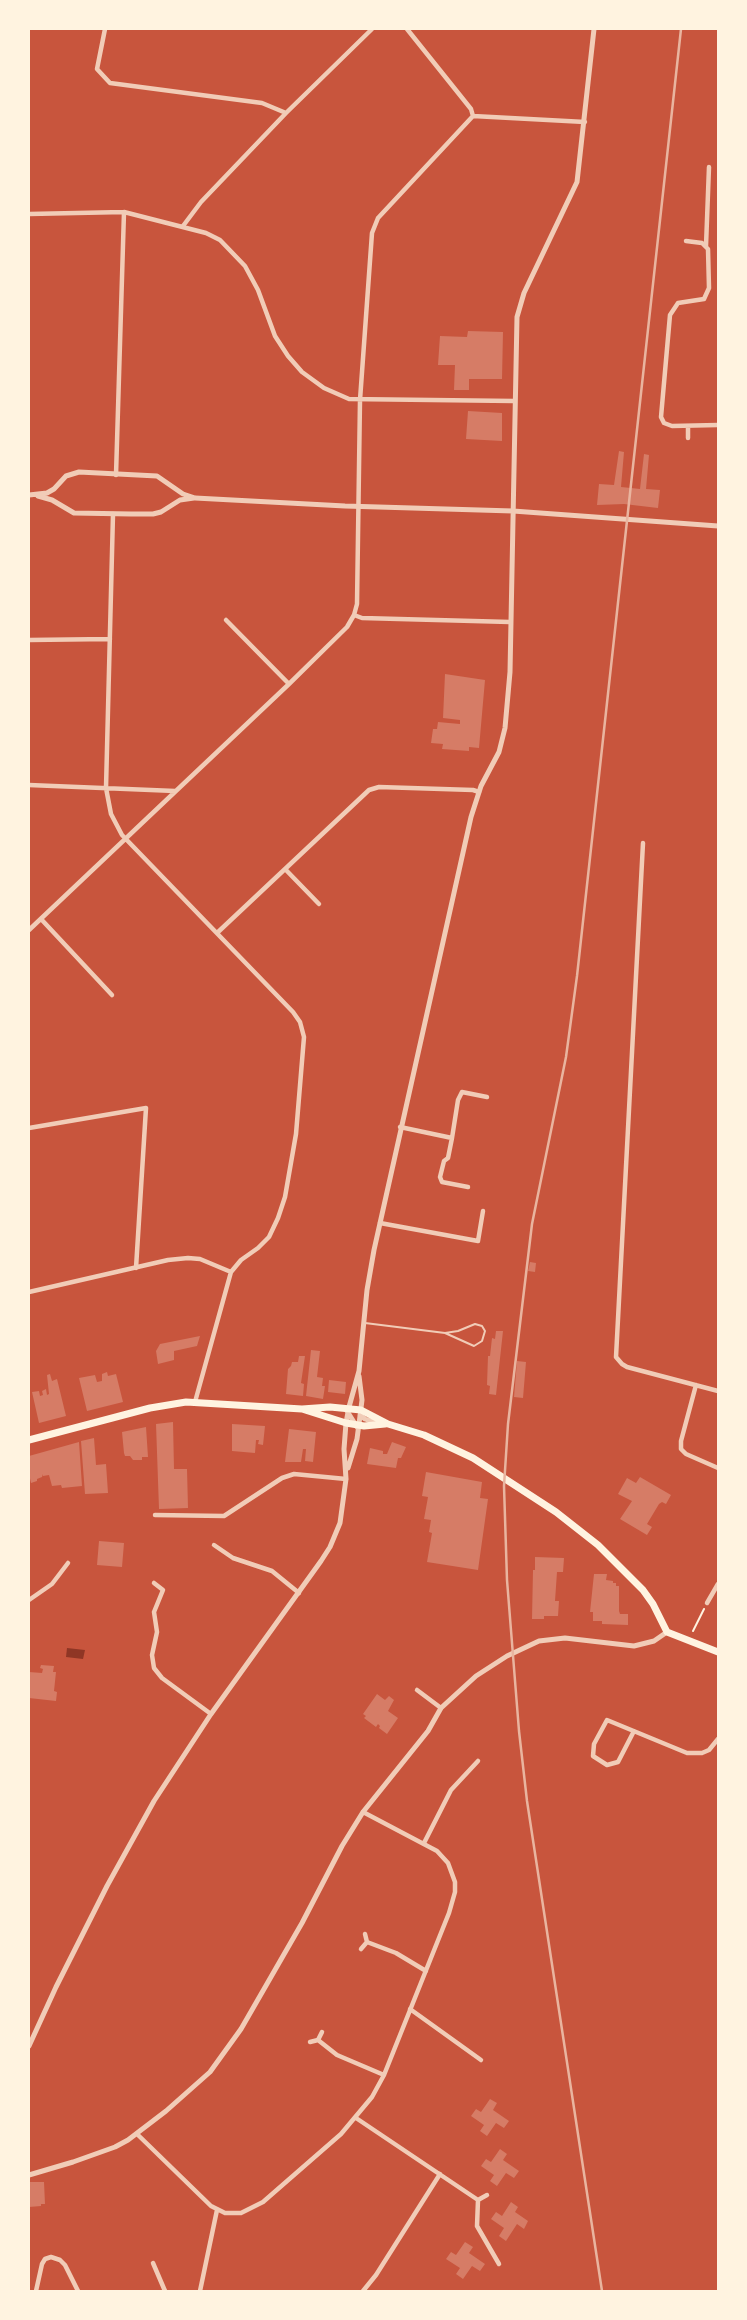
<!DOCTYPE html>
<html>
<head>
<meta charset="utf-8">
<style>
  body { margin:0 }
  #map { position:relative; width:747px; height:2320px; overflow:hidden; background:#c8553d; font-family:"Exo 2",sans-serif }
  canvas { display:block }
  .frame { position:absolute; inset:0; border:30px solid #fff3e0; pointer-events:none }
</style>
</head>
<body>
<div id="map">
<canvas width="747" height="2320"></canvas>
<div class="frame"></div>
</div>
<script>
const c = document.querySelector('canvas').getContext('2d');
c.lineJoin = 'round';
function fill(path, color) {
  c.fillStyle = color;
  c.fill(path, 'evenodd');
}
function poly(rows) {
  const path = new Path2D();
  for (const r of rows) {
    path.moveTo(r[0], r[1]);
    for (let i = 2; i < r.length; i += 2) path.lineTo(r[i], r[i + 1]);
  }
  return path;
}
function stroke(path, color, width, dash) {
  c.strokeStyle = color;
  c.lineWidth = width;
  c.lineCap = dash ? 'butt' : 'round';
  c.setLineDash(dash || []);
  c.stroke(path);
}
fill(poly([
  [67,1648,85,1650,83,1659,66,1657]
]), '#8f3625');
fill(poly([
  [468,331,503,332,502,379,469,379,469,390,454,390,455,365,438,365,440,336,467,337],
  [468,411,502,413,502,441,466,439],
  [619,451,624,452,621,487,631,488,640,489,644,454,649,455,646,489,660,490,658,508,624,504,597,505,599,484,614,485],
  [445,674,485,680,479,748,469,747,469,751,442,749,443,744,431,743,433,729,437,729,438,722,460,724,460,720,443,718],
  [530,1262,536,1263,535,1272,528,1271],
  [496,1331,503,1331,496,1395,489,1394,490,1386,487,1385,488,1356,490,1356,492,1338,495,1339],
  [200,1336,197,1346,174,1351,174,1360,158,1364,156,1351,160,1344],
  [311,1350,320,1351,317,1377,323,1378,322,1386,325,1386,323,1399,306,1396],
  [299,1356,305,1356,301,1383,304,1384,303,1396,286,1394,288,1369,291,1366,292,1362,298,1362],
  [517,1361,526,1362,523,1398,514,1397],
  [107,1372,108,1376,116,1374,123,1402,87,1411,79,1378,95,1375,97,1382,102,1381,102,1374],
  [50,1374,52,1381,57,1379,66,1416,39,1423,32,1392,39,1391,40,1396,43,1395,42,1391,46,1389,47,1395,49,1394,47,1375],
  [329,1380,346,1382,345,1394,328,1392],
  [173,1422,174,1469,187,1469,188,1508,159,1509,156,1424],
  [232,1424,265,1426,263,1445,258,1444,259,1440,256,1440,255,1453,232,1451],
  [146,1427,148,1457,142,1457,142,1460,133,1460,130,1456,125,1456,124,1453,122,1432],
  [289,1429,316,1432,313,1462,305,1461,306,1449,303,1449,301,1462,285,1462],
  [94,1438,96,1465,106,1464,108,1493,85,1494,81,1441],
  [79,1442,82,1486,62,1488,61,1485,52,1486,49,1475,43,1476,43,1474,42,1477,37,1479,37,1481,31,1483,29,1474,29,1456],
  [392,1442,406,1447,401,1458,398,1458,396,1468,367,1464,370,1448,383,1451,383,1454,387,1454],
  [426,1472,482,1482,480,1498,488,1499,478,1570,427,1562,432,1533,429,1532,431,1520,424,1519,428,1497,422,1496],
  [640,1477,671,1495,666,1504,662,1502,659,1504,647,1524,652,1527,647,1535,620,1519,632,1501,618,1494,627,1478,636,1483],
  [99,1541,124,1543,122,1567,97,1565],
  [535,1557,564,1558,563,1572,557,1572,555,1601,559,1601,558,1616,544,1616,544,1619,532,1619,533,1570,535,1570],
  [594,1574,607,1574,606,1580,613,1581,613,1583,616,1583,616,1586,619,1586,619,1611,620,1614,628,1614,628,1625,602,1624,602,1621,593,1621,593,1612,590,1612],
  [41,1665,54,1666,53,1672,56,1672,54,1691,57,1692,56,1701,29,1698,29,1672,42,1673,43,1669,40,1668],
  [377,1694,385,1700,389,1696,394,1700,388,1711,398,1718,387,1734,379,1728,380,1726,378,1724,376,1727,364,1718,366,1716,363,1714],
  [490,2099,497,2103,493,2110,509,2121,504,2128,496,2123,487,2136,480,2131,484,2125,471,2116,476,2109,481,2112],
  [500,2149,507,2154,503,2160,519,2171,514,2178,506,2173,497,2186,490,2181,494,2175,481,2166,486,2159,491,2162],
  [29,2182,44,2182,45,2204,41,2204,41,2206,29,2207],
  [511,2202,518,2207,515,2212,528,2221,524,2229,517,2224,506,2241,499,2236,504,2228,491,2219,496,2212,502,2216],
  [465,2242,473,2247,469,2253,485,2264,480,2271,472,2266,463,2279,456,2274,460,2268,446,2259,451,2252,456,2255]
]), '#d67c66');
stroke(poly([
  [693,1631,704,1609]
]), '#fff3e0', 2);
stroke(poly([
  [365,1323,445,1333,474,1346,482,1341,485,1331,482,1326,475,1324,458,1331,445,1333]
]), '#f1ccb7', 2);
stroke(poly([
  [105,29,97,69,110,83,262,103,286,113],
  [407,29,471,109,473,116],
  [473,116,585,122],
  [29,214,124,212,206,233,220,240,245,266,258,290,275,336,288,356,302,372,324,388,349,399,514,401],
  [183,226,201,202,286,113,372,29],
  [686,241,702,243,708,249,709,288,704,299,678,303,670,315,661,417,664,423,672,426,718,425],
  [706,246,709,167],
  [688,438,688,426],
  [116,475,124,212],
  [113,514,106,788,111,814,122,835,293,1012,300,1022,304,1037,296,1134,285,1197,278,1218,269,1237,258,1248,241,1260,231,1272,195,1402],
  [354,615,362,618,510,622],
  [226,620,289,684],
  [29,640,110,639],
  [29,785,175,791],
  [643,843,616,1357,622,1364,627,1367,718,1391],
  [285,869,319,904],
  [41,919,112,995],
  [29,930,289,684,347,627,354,615,357,604,360,400,372,233,378,218,473,116],
  [217,933,369,790,379,787,473,790,479,792],
  [400,1127,452,1138,448,1158,444,1161,440,1177,442,1182,468,1187],
  [29,1128,146,1108,136,1268],
  [452,1138,458,1100,462,1092,487,1097],
  [380,1223,478,1241,483,1211],
  [29,1292,168,1260,188,1258,200,1259,231,1272],
  [696,1385,681,1441,681,1449,686,1454,718,1468],
  [155,1515,224,1516,282,1478,294,1474,346,1479],
  [214,1545,233,1558,272,1571,299,1593],
  [154,1583,163,1590,154,1612,157,1632,152,1655,154,1668,162,1678,211,1714],
  [29,1600,52,1584,68,1563],
  [707,1603,718,1584],
  [417,1690,441,1708],
  [634,1731,618,1762,607,1765,593,1756,594,1744,607,1720,687,1753,702,1753,709,1750,718,1739],
  [424,1843,451,1790,478,1761],
  [367,1942,396,1953,426,1971],
  [361,1949,367,1942,365,1934],
  [410,2009,481,2060],
  [318,2040,337,2055,384,2075],
  [310,2042,318,2040,322,2032],
  [356,2118,478,2200,477,2226,499,2264],
  [137,2134,211,2206,225,2213,241,2213,263,2202,341,2134,372,2097,384,2075,449,1913,455,1892,455,1882,448,1863,437,1851,363,1812],
  [478,2200,487,2195],
  [153,2263,165,2291],
  [36,2291,42,2264,45,2259,51,2257,60,2260,65,2265,78,2291],
  [200,2291,217,2210],
  [363,2291,376,2275,440,2174]
]), '#f1ccb7', 4.5);
stroke(poly([
  [29,495,47,493,54,489,66,476,79,472,157,476,183,494,195,498,345,506,513,511,718,526],
  [38,496,52,500,74,513,131,514,153,514,161,512,180,500,194,498],
  [347,1411,357,1427],
  [360,1415,365,1419,377,1423],
  [348,1468,357,1439,360,1416,362,1400,359,1376],
  [29,2046,56,1987,107,1886,154,1801,211,1714,321,1561,330,1547,340,1523,346,1479,344,1449,346,1423,349,1407,359,1371,367,1290,374,1250,471,817,481,786,499,752,505,728,510,672,517,317,524,293,577,182,594,29],
  [29,2175,73,2162,115,2147,128,2140,166,2111,210,2072,241,2029,302,1923,342,1846,363,1812,428,1731,441,1708,476,1676,507,1656,539,1641,565,1638,634,1646,654,1641,667,1632]
]), '#f1ccb7', 5);
stroke(poly([
  [302,1409,330,1407,361,1410,388,1424,424,1435,473,1458,556,1512,598,1545,643,1590,653,1604,667,1632,718,1652],
  [29,1440,150,1408,186,1402,302,1409,346,1423,364,1426,385,1424]
]), '#fff3e0', 7);
stroke(poly([
  [602,2291,527,1801,519,1731,507,1580,504,1486,508,1424,532,1224,566,1057,577,976,681,29]
]), '#e9b49f', 2.5);
</script>
</body>
</html>
